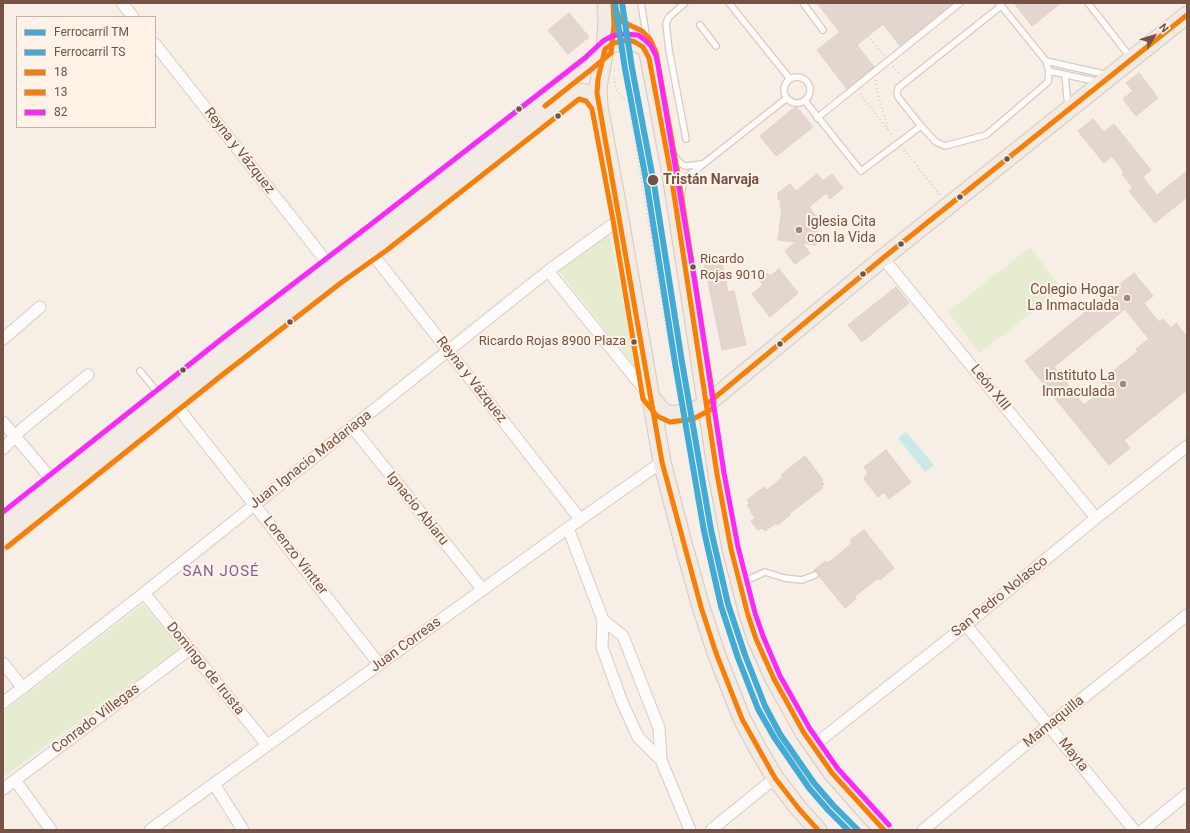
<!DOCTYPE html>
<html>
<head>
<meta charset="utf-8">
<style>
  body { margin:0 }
  #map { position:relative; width:1190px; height:833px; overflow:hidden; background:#f7eee6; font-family:Roboto,sans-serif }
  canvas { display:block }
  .frame { position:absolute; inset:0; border:4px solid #755146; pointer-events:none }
  .legend { position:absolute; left:16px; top:16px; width:140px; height:112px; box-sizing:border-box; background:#fff3e7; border:1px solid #c8b2a7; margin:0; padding:5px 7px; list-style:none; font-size:12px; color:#755146 }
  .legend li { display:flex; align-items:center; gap:8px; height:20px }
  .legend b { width:20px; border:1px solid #c8b2a7 }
  .north { position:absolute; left:1134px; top:16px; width:40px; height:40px; -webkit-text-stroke:3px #fff3e7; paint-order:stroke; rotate:51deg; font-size:11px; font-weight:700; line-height:16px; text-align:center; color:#755146 }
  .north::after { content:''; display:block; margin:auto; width:14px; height:18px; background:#755146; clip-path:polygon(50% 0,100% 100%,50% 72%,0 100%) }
</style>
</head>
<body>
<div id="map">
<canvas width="1190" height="833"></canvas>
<div class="frame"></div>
<ul class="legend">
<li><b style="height:5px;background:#40abd4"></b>Ferrocarril TM</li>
<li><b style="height:5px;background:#40abd4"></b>Ferrocarril TS</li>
<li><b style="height:5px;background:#f87f04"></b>18</li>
<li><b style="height:5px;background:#f87f04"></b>13</li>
<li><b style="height:5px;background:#fe27ff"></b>82</li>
</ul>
<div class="north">N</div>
</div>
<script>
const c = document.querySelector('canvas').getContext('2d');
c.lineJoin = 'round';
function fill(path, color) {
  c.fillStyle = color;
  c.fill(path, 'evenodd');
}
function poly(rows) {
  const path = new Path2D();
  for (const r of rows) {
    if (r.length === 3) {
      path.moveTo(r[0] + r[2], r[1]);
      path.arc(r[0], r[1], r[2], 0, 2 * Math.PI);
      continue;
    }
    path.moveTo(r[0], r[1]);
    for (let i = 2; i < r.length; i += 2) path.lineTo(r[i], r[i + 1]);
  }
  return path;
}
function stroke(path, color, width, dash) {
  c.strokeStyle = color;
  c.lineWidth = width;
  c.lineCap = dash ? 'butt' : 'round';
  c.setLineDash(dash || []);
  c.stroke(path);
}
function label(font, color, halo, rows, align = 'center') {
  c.font = font + ' Roboto,sans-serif';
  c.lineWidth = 4;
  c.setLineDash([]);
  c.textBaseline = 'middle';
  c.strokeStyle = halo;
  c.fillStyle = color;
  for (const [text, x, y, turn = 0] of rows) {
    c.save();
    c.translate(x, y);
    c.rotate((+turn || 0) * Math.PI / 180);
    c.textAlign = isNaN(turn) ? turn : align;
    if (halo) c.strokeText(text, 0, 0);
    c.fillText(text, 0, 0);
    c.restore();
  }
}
fill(poly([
  [609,231,638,371,558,270],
  [1030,247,1062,289,980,353,948,312],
  [143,604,181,648,3,777,3,712]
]), '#e5ecd0');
fill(poly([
  [906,432,934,465,925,472,898,438]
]), '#c8e9e7');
const building = poly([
  [817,3,953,3,900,46,883,24,857,45,874,67,847,89,817,50,840,32,817,3],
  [1014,3,1061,3,1032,26,1014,3],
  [569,13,589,37,568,54,548,30,569,13],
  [1139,73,1158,98,1136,116,1123,99,1133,91,1126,83,1139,73],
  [796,106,813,127,776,156,760,136,796,106],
  [1093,119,1104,132,1114,124,1151,170,1143,177,1157,195,1187,171,1187,197,1155,223,1129,191,1133,188,1122,174,1124,172,1112,156,1104,163,1078,131,1093,119],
  [817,174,823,181,832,174,843,188,830,199,826,193,809,207,819,220,816,245,802,243,810,253,795,264,785,251,796,242,778,240,782,208,780,208,781,200,778,200,778,193,790,184,796,191,817,174],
  [721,258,728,292,734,291,746,345,722,350,704,262,721,258],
  [779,269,798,293,770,317,752,294,763,285,759,280,767,273,770,276,779,269],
  [1134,273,1153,296,1144,303,1159,322,1163,319,1171,328,1176,323,1187,337,1187,390,1124,440,1130,448,1109,465,1025,361,1134,273],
  [1125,309,1149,339,1136,349,1138,351,1101,381,1106,387,1084,405,1054,367,1125,309],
  [896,287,909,303,862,342,848,325,896,287],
  [886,450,911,482,889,499,884,492,878,497,864,479,868,472,864,467,886,450],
  [805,456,823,480,821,481,824,484,822,486,823,488,789,514,790,515,778,525,776,523,765,531,762,528,758,530,751,521,755,518,750,511,751,510,747,505,750,504,747,500,764,487,767,490,783,477,781,475,805,456],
  [864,530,894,568,880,580,878,578,854,597,856,599,845,608,819,576,818,572,814,570,826,561,828,563,845,549,852,543,850,540,864,530]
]);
fill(building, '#e3d6ce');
stroke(building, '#e0d0c9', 1);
const service = poly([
  [641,3,647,40],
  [685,3,669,17,666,23,669,50,686,139],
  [729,3,790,79],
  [803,3,823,30],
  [1088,3,1131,58],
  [700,25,716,46],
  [1046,61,1108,75],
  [1049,71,1099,82],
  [1065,75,1068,107],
  [797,90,13],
  [805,101,861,171,921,126,936,142,945,146,986,135,1048,82,1049,71,1046,61,999,3],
  [817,118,960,3],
  [921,126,898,97,897,93,898,88,1001,6],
  [673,154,679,162,685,166,703,164],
  [681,196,683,185,688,176,787,98],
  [140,371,159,394],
  [741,583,765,572,784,578,802,580,815,575]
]);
const minor = poly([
  [122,3,133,17],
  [155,44,333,270],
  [367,247,580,519],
  [883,258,1096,518],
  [548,271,649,395],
  [3,339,40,307],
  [172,400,379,664],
  [3,422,53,481],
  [352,427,483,590],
  [3,449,22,429,88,375],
  [568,528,603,620,602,647,622,702,638,737,661,760],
  [144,593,267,745],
  [603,620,623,636,659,728,661,760,690,830],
  [966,625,1134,830],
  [3,663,23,688],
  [3,703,144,593,548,271,620,219],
  [813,746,966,625,1096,518,1187,446],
  [15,780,51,830],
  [214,784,243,830],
  [3,789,190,649],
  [150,830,568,528,662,462],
  [711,830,775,778],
  [923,830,1049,725,1187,615],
  [1143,830,1187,794]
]);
const primary = poly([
  [606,3,614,23,621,29,637,36,646,47,649,58,671,175,688,284,717,474,731,549,748,615,756,639,774,679,804,733,832,773,869,815,884,830],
  [606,10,607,24,605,49,598,87,599,106,620,219,662,462,682,539,701,607,716,653,742,719,758,749,775,778,799,809,818,830],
  [650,396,662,411,671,415,691,412,707,404,883,258,1187,15],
  [3,521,232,339,374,231,589,63,607,47,614,43,628,40,635,42,640,45],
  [3,542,218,370,338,276,383,244,573,94,577,92,586,93,594,98,599,106]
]);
stroke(service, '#d8cbc4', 8);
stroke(minor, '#d8cbc4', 13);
stroke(primary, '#d5c9c3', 19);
stroke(poly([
  [868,36,884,55],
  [624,55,630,111,670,349,673,356,686,367],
  [893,66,900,75],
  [614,70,638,68],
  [614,78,616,90,624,99,636,103],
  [876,80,878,96,889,131,893,136],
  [860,94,888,130],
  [904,150,941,196]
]), '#d8ccc8', 2, [1, 3]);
stroke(service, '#fefcfb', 5.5);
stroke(minor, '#fefcfb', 11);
stroke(primary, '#f2ebe3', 17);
stroke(poly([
  [707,404,883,258,1187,15],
  [818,830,799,809,775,778,742,719,716,653,701,607,662,462,597,93,598,79,605,49,614,43,628,40,635,42,643,47,649,58,671,175,717,474,731,549,748,615,756,639,774,679,804,733,832,773,884,830]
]), '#f87f04', 5);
stroke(poly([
  [545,106,593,68,611,53,614,25,613,3],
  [7,547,222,375,342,282,387,250,579,99,586,101,592,109,613,220,643,399,657,416,670,422,693,419,712,409,714,403,678,174,656,52,650,39,642,31,623,22,618,15,614,3]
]), '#f87f04', 5);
stroke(poly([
  [3,512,228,334,370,225,585,58,603,41,612,36,622,34,638,35,645,40,651,46,656,56,658,65,695,283,724,473,738,547,755,613,763,636,780,676,810,729,838,769,889,825]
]), '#fe27ff', 5);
stroke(poly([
  [622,3,632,68,654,184,682,362,711,530,728,604,745,655,765,706,780,734,814,783,833,805,858,830]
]), '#40abd4', 6);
stroke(poly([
  [615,4,625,69,647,185,675,363,704,531,721,606,738,658,758,709,774,737,809,788,828,810,848,830]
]), '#40abd4', 6);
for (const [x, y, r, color] of [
  [519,109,3.5,"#755146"],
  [558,116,3.5,"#755146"],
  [1007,159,3.5,"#755146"],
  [653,180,6,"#755146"],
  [960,197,3.5,"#755146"],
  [799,230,4,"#a2887e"],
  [901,244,3.5,"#755146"],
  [693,267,3.5,"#755146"],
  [863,274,3.5,"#755146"],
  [1127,298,4,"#a2887e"],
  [290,322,3.5,"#755146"],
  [634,342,3.5,"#755146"],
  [780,344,3.5,"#755146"],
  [183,370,3.5,"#755146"],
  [1123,384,4,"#a2887e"]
]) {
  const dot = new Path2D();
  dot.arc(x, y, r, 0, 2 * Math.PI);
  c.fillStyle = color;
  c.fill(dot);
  stroke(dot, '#fff3e7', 1.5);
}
label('13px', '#755146', '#fff3e7', [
  ["Ricardo",700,260],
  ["Rojas 9010",700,276],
  ["Ricardo Rojas 8900 Plaza",626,342,"right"]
], 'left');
label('14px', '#755146', '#fff3e7', [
  ["Reyna y Vázquez",239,151,52],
  ["Reyna y Vázquez",471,380,52],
  ["León XIII",990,388,51],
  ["Juan Ignacio Madariaga",311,460,-38],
  ["Ignacio Abiaru",417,509,51],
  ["Lorenzo Vintter",295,556,52],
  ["San Pedro Nolasco",1000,597,-39],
  ["Juan Correas",406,645,-36],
  ["Domingo de Irusta",205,669,51],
  ["Conrado Villegas",96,719,-37],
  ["Mamaquilla",1054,722,-39],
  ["Mayta",1073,755,51]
]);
label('bold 14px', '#755146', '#fff3e7', [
  ["Tristán Narvaja",663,180]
], 'left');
label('14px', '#755146', '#fff3e7', [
  ["Iglesia Cita",807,222,"left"],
  ["con la Vida",807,238,"left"],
  ["Colegio Hogar",1119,290],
  ["La Inmaculada",1119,306],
  ["Instituto La",1115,376],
  ["Inmaculada",1115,392]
], 'right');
c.letterSpacing = '1px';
label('15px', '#7f6199', '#fff3e7', [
  ["SAN JOSÉ",221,572]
]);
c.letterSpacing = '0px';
</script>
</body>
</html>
